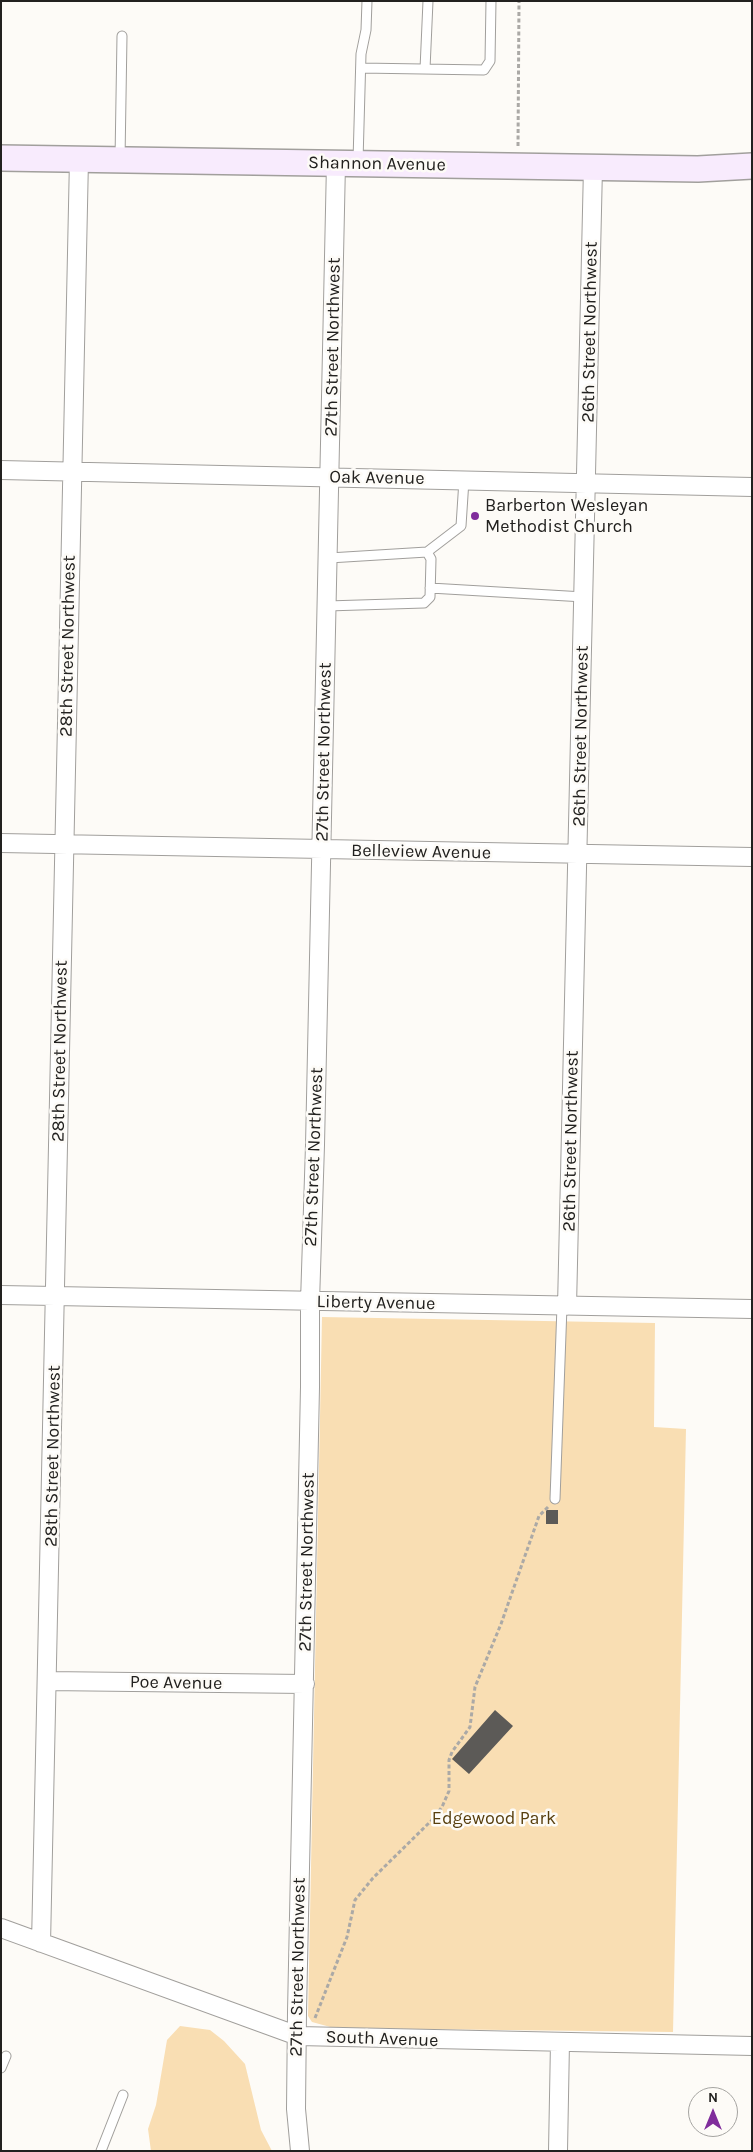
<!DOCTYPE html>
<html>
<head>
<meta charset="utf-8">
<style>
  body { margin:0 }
  #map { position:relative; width:753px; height:2152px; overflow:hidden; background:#fdfbf7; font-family:Karla,sans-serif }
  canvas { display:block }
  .frame { position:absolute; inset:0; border:2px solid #22211f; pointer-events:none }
  .north { position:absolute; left:688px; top:2087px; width:50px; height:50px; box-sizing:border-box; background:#fdfbf7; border:1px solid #a5a4a1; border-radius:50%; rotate:0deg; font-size:14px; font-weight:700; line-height:20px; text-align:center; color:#22211f }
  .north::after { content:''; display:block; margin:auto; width:18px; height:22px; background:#802d9c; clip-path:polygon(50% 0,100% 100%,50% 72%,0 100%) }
</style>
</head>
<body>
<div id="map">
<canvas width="753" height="2152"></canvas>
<div class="frame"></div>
<div class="north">N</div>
</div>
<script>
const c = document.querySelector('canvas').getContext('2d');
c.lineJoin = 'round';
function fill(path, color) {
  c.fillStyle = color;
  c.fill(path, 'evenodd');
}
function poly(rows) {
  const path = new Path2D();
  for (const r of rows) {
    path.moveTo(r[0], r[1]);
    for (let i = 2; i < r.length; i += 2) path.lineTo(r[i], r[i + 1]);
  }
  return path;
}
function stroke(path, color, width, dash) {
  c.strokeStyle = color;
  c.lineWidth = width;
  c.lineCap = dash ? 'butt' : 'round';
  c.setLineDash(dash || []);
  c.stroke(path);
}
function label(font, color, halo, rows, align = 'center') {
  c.font = font + ' Karla,sans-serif';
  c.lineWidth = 5;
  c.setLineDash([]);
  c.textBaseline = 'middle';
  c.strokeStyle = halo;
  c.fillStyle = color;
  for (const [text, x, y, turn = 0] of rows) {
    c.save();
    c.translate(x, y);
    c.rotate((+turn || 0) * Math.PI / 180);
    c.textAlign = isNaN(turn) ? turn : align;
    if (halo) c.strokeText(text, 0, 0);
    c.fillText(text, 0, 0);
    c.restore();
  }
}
fill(poly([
  [322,1317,655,1323,654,1427,686,1429,673,2032,334,2028,312,2022,308,2016],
  [180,2026,210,2030,224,2041,245,2064,261,2130,272,2151,151,2151,148,2129,156,2105,167,2040]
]), '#f9deb3');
fill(poly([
  [546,1510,558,1510,558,1524,546,1524],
  [495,1710,513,1726,469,1774,452,1759]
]), '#5c5a57');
const lane = poly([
  [361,68,484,70,490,61,491,1],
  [425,69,428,1],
  [120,159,122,36],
  [358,161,361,54,366,30,367,1],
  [427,552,461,526,464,480],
  [430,588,584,597],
  [327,606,424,603,430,597,431,559,427,552,329,558],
  [555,1499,562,1306],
  [1,2068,6,2056],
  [101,2151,123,2095]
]);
const street = poly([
  [1,470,752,487],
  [1,843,752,857],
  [1,1295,752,1309],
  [567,1306,593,167],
  [47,1681,305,1684],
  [1,1928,298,2036,752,2046],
  [41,1943,79,159],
  [300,2151,296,2109,297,2012,310,1387,310,1302,315,1145,336,163],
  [558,2151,560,2042]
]);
const secondary = poly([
  [1,158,698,169,752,166]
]);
stroke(lane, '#a19f9c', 11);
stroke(street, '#a19f9c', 20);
stroke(secondary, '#a19f9c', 28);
stroke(poly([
  [518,146,519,1],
  [315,2018,347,1937,355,1900,373,1878,432,1820,442,1807,449,1791,449,1760,452,1752,470,1727,475,1687,501,1624,539,1516,548,1507]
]), '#aba9a6', 3, [4, 2.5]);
stroke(lane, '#fff', 9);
stroke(street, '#fff', 18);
stroke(secondary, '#f8ebfd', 25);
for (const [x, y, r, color] of [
  [475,516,5,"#802d9c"]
]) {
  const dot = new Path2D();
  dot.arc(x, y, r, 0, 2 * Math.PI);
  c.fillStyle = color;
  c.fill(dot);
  stroke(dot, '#fdfbf7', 2);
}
label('18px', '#22211f', '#fdfbf7', [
  ["Shannon Avenue",377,164,1],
  ["26th Street Northwest",590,332,-89],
  ["27th Street Northwest",333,347,-89],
  ["Oak Avenue",377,478,1],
  ["28th Street Northwest",68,646,-89],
  ["26th Street Northwest",581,736,-89],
  ["27th Street Northwest",324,752,-89],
  ["Belleview Avenue",421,852,1],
  ["28th Street Northwest",60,1051,-89],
  ["26th Street Northwest",571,1141,-89],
  ["27th Street Northwest",314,1157,-88],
  ["Liberty Avenue",376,1303,1],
  ["28th Street Northwest",53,1456,-89],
  ["27th Street Northwest",307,1562,-89],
  ["Poe Avenue",176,1683,1],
  ["27th Street Northwest",298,1967,-89],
  ["South Avenue",382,2039,2]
]);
label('18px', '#22211f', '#fdfbf7', [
  ["Barberton Wesleyan",485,506],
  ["Methodist Church",485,527]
], 'left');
label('18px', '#573e0d', '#fdfbf7', [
  ["Edgewood Park",494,1819]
]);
</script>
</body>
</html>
